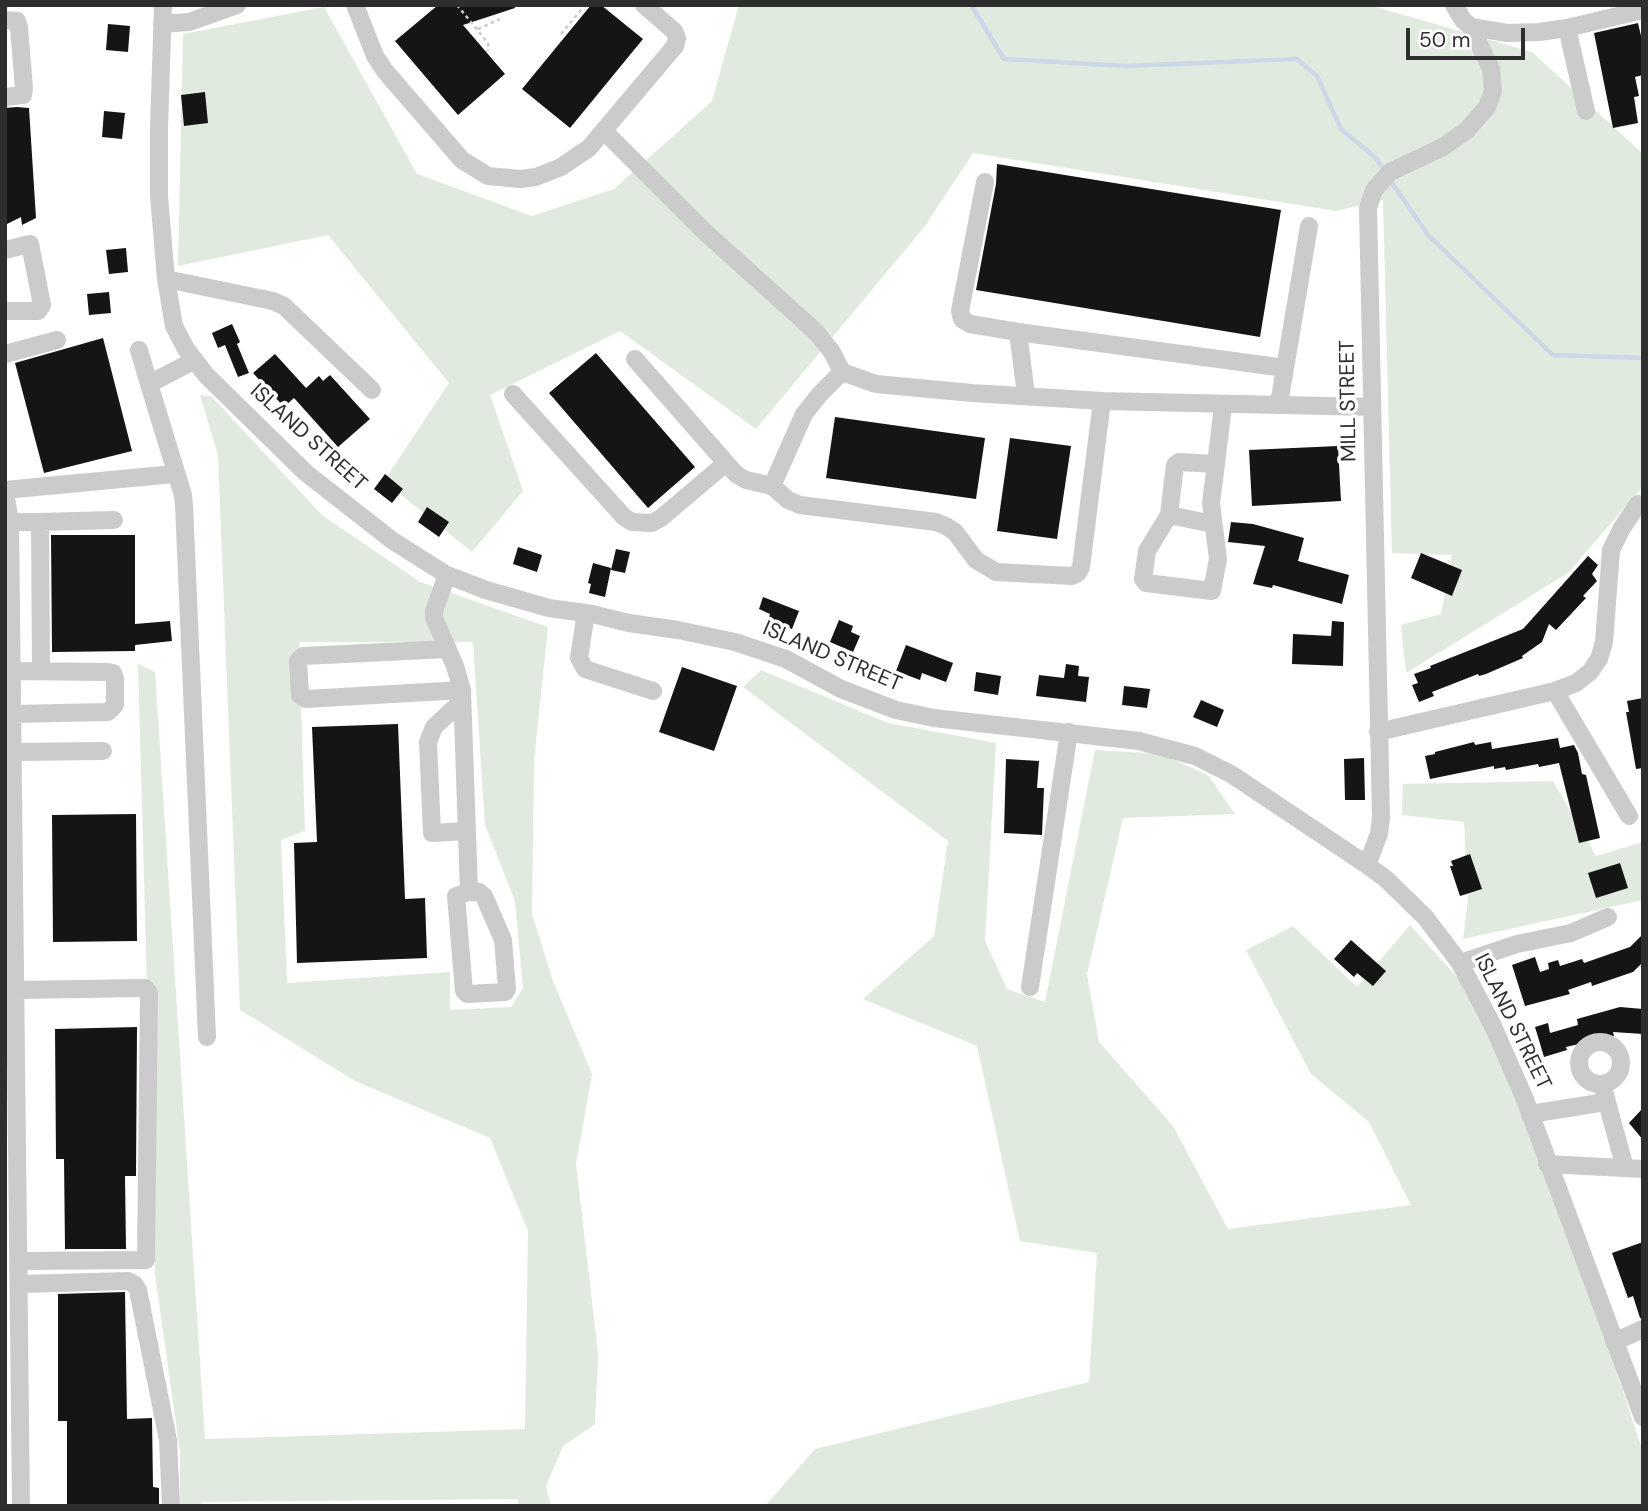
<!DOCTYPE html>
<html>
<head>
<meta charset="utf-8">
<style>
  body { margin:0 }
  #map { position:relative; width:1648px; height:1511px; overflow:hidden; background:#fff; font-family:"DM Sans",sans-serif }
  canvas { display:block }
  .frame { position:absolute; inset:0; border:7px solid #2e2e2e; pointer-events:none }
  .scale { position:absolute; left:1406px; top:28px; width:119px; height:32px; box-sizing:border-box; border:4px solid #2e2e2e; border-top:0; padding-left:9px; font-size:21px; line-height:24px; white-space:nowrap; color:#2e2e2e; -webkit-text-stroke:5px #fff; paint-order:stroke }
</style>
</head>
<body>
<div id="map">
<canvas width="1648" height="1511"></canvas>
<div class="frame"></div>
<div class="scale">50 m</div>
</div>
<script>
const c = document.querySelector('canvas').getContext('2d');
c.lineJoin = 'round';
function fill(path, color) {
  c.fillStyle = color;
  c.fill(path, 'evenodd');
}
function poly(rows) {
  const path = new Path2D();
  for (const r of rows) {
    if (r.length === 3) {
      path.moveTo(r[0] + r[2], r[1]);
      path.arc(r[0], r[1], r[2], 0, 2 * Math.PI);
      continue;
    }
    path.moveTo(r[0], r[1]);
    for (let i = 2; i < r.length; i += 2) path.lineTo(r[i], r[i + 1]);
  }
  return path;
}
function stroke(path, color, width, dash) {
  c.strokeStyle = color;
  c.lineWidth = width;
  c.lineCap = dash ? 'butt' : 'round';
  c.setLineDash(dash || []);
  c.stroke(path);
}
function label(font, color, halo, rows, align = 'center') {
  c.font = font + ' "DM Sans",sans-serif';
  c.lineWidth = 7;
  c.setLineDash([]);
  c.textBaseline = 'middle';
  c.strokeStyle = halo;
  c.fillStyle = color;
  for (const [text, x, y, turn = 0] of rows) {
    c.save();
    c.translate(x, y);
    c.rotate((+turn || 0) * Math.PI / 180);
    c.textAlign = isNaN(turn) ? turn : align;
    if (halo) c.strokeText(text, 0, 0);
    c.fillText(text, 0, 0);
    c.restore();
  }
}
fill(poly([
  [739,5,1369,5,1532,52,1643,154,1643,486,1568,573,1406,673,1401,625,1441,614,1452,555,1392,553,1383,200,1336,211,973,153,925,226,756,429,620,331,490,395,523,491,472,552,384,481,449,383,328,235,178,266,183,34,324,7,417,174,532,216,614,189,712,101],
  [200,395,211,396,322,515,420,582,548,627,534,761,532,914,553,981,592,1074,576,1164,598,1353,595,1424,563,1446,546,1486,551,1506,518,1506,518,1499,202,1502,202,1506,180,1506,180,1452,155,1274,138,664,155,672,205,1439,525,1429,528,1231,490,1138,355,1081,240,1010,218,455],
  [299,642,473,642,485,825,515,901,523,988,511,1007,450,1010,450,972,287,983,281,840,305,831],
  [761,670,888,723,996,743,985,941,1007,989,1045,1002,1095,750,1161,754,1208,775,1235,814,1123,818,1087,974,1099,1042,1173,1126,1228,1229,1411,1205,1369,1122,1311,1074,1246,950,1293,926,1357,987,1410,925,1502,1027,1643,1452,1643,1506,765,1506,815,1449,1089,1382,1097,1253,1020,1241,977,1046,863,999,934,936,948,841,743,687],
  [1553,781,1596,856,1643,842,1643,900,1463,939,1468,899,1464,822,1402,815,1403,784]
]), '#e1eade');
stroke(poly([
  [971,5,1004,59,1127,66,1297,59,1317,76,1341,129,1376,158,1385,172],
  [1390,180,1428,235,1553,355,1643,358]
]), '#ccd7e7', 4.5);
fill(poly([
  [438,5,514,5,515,8,463,25,505,74,458,115,395,41],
  [591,5,601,5,643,39,570,128,522,89],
  [1638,23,1641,36,1643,37,1643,75,1635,77,1639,96,1634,97,1638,123,1613,128,1594,33],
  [108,24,130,26,128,52,106,50],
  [205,92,208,123,184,126,181,95],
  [17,107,29,108,36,218,22,225,21,217,5,225,5,108],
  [104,111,125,113,122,139,102,137],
  [997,164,1281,210,1260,337,976,290,996,184],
  [126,248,128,272,109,274,106,250],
  [109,292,111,313,89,315,87,294],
  [232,324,240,342,237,344,249,373,238,377,225,345,218,348,212,333],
  [103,338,132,451,44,473,15,363],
  [596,353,695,467,648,508,549,393],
  [275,354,306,388,319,376,323,381,330,375,370,419,338,447,294,398,284,407,253,373],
  [835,417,985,438,976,499,826,478],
  [1010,438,1071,446,1057,539,997,531],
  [1338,446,1341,501,1252,506,1249,450],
  [385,474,403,489,392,503,374,489],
  [427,507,449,522,439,537,418,522],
  [1231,522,1253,524,1304,538,1298,561,1349,575,1342,604,1273,585,1272,588,1253,584,1265,546,1228,542],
  [51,535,135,535,135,624,170,621,172,641,135,645,135,651,52,652],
  [518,547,542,555,537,572,513,564],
  [616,549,630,552,625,573,611,570],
  [1421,553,1462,570,1452,596,1411,578],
  [1588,556,1598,565,1592,574,1597,581,1583,596,1586,598,1556,630,1549,624,1542,642,1522,656,1523,658,1486,674,1479,676,1478,674,1432,692,1434,696,1419,702,1412,685,1418,683,1414,674,1431,668,1430,666,1523,629],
  [593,563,611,568,605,597,589,593,591,584,588,583],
  [763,597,799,611,792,629,768,620,770,614,759,609],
  [839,620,853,626,851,632,860,636,853,652,830,642],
  [1332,621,1344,622,1343,666,1292,664,1293,634,1331,636],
  [906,645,953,663,946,682,922,673,920,680,896,671],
  [1066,664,1079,666,1078,676,1089,677,1086,702,1036,696,1039,675,1064,678],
  [682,667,737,686,714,751,659,732],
  [976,672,1001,676,998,695,974,691],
  [1124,686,1150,689,1147,708,1122,705],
  [1643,698,1643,768,1636,769,1626,712,1629,712,1627,701],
  [1201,700,1224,710,1217,727,1193,717],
  [398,724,405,899,425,898,427,958,297,963,294,843,317,842,312,727],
  [1558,738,1560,748,1574,745,1578,753,1582,774,1586,775,1600,838,1579,843,1559,763,1539,767,1538,764,1506,770,1505,767,1494,769,1494,766,1430,779,1425,756,1435,754,1435,752,1474,742,1475,745,1491,742,1492,749],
  [1364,758,1365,800,1345,800,1344,759],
  [1006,759,1039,761,1037,788,1044,788,1042,835,1004,833],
  [136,814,137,941,53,942,52,815],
  [1470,854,1482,889,1460,896,1450,866,1453,866,1451,861],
  [1620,863,1628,888,1596,898,1588,873],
  [1643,934,1643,962,1633,972,1592,986,1591,982,1568,990,1570,994,1525,1006,1512,965,1535,957,1540,972,1549,969,1548,963,1558,960,1560,966,1582,959,1584,963,1630,947],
  [1351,940,1386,971,1373,986,1357,973,1354,977,1334,959],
  [1620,1007,1643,1009,1643,1034,1613,1032,1614,1036,1566,1047,1567,1050,1544,1057,1535,1027,1548,1023,1550,1033,1578,1025,1577,1019],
  [137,1027,136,1176,125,1176,126,1249,65,1249,64,1159,56,1159,55,1029],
  [1643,1108,1643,1140,1629,1123],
  [1643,1242,1643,1318,1640,1318,1633,1296,1628,1298,1612,1253],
  [125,1292,127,1419,152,1418,153,1487,159,1488,159,1506,67,1506,67,1421,58,1421,58,1294]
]), '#151515');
stroke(poly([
  [457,5,488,43,488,51],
  [478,29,500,19],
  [561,34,585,5]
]), '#cbcbcb', 2.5, [3.5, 3.5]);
stroke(poly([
  [163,5,159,128,159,196,166,279,174,326,186,349,206,375,306,473,393,541,447,575,486,590,549,608,592,614,629,623,678,630,735,642,786,659,841,689,896,710,934,718,1139,741,1195,756,1231,774,1367,865,1386,879,1425,917,1460,963,1493,1026,1524,1097,1643,1417],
  [355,5,375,56,385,71,462,160,488,176,520,179,536,177,561,167,589,148,675,46,677,38,674,31,644,5],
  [5,20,17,21,19,27,24,89,23,95,5,97],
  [162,24,189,22,237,5],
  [1471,27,1507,33,1539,32,1567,28,1643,10],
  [1567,28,1586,111],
  [604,131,705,232,816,332,832,352,842,372,820,394,804,414,772,486],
  [985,182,960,311,962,319,970,324,1018,332,1285,368],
  [5,250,30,244,42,305,38,311,5,311],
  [166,279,273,301,284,306,372,390],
  [1018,332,1026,395],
  [139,350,149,384],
  [5,354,57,340],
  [635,359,726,463],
  [195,360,149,384,183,495,184,505,207,1037],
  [842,372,876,384,972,393,1102,401,1372,407],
  [513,394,624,517,632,522,652,523,661,518,726,463,737,475,746,480,772,486,788,500,800,505,936,522,946,526,955,532,976,560,996,572,1072,576,1078,573,1081,567,1102,401],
  [1279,404,1309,226],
  [1216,464,1211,503,1218,559,1212,591,1146,583,1143,579,1147,551,1169,515,1175,465,1179,462,1216,464,1223,405],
  [5,490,174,474],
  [5,492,10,522,11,612,21,1506],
  [1169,515,1213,524],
  [10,522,40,522,41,671],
  [40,522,114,520],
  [447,575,434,611,434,618,455,666,462,690,469,892],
  [586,613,579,658,585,669,653,691],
  [448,649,303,656,298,661,300,695,306,699,462,690],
  [12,671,108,672,113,673,115,678,115,705,108,712,12,714],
  [1555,691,1629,816],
  [462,701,434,727,428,742,432,833,466,831],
  [1378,732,1555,691,1576,683,1590,672,1599,659,1604,642,1611,550,1622,528,1638,504],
  [13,752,103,751],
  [1367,865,1379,834,1381,818,1368,208,1374,190,1390,172,1443,147,1467,130,1487,107,1493,91,1491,69,1471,27,1463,20,1454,5],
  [469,892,479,892,484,896,503,940,507,989,505,992,467,994,464,991,456,896,469,892],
  [1460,963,1517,944,1571,933,1608,917],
  [1030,987,1069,732],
  [16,990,145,988,149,993,146,1260,20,1261],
  [1600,1063,21],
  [1602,1084,1625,1168],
  [1530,1114,1606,1102],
  [1547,1164,1643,1169],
  [20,1284,128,1281,134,1284,138,1290,168,1440,171,1506],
  [1614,1342,1643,1329]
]), '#cbcbcb', 18);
label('21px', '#2e2e2e', '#fff', [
  ["MILL STREET",1349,401,-91],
  ["ISLAND STREET",308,438,42],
  ["ISLAND STREET",832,657,23],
  ["ISLAND STREET",1512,1022,64]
]);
</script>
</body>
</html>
